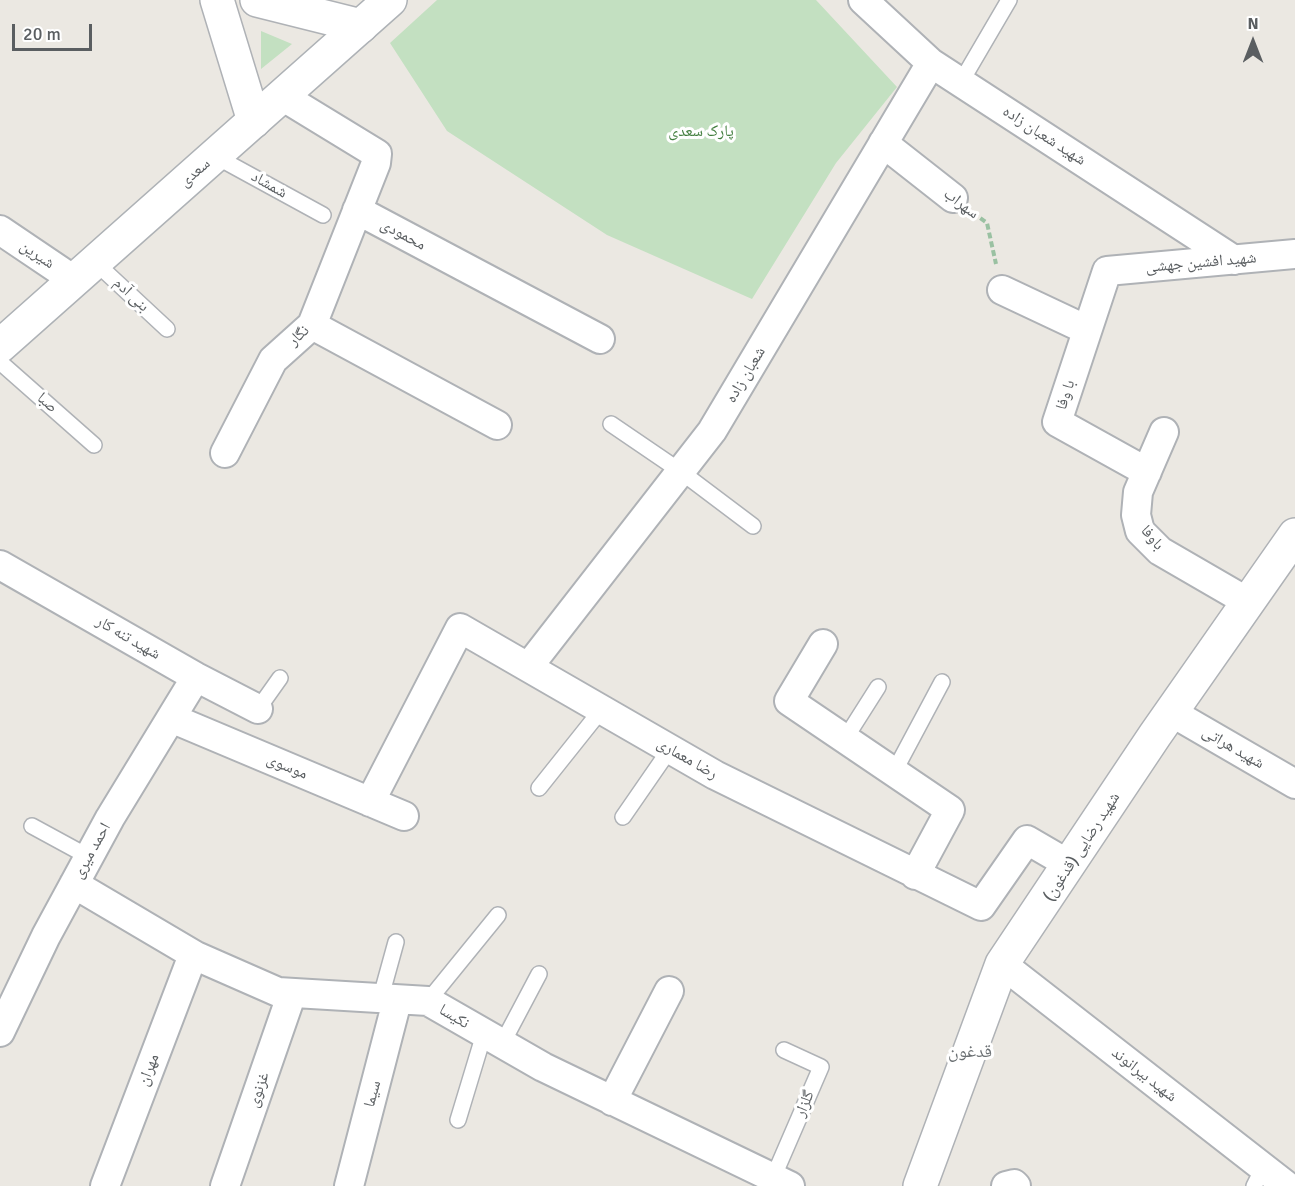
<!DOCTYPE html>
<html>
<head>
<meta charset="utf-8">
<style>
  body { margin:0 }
  #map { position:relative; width:1295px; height:1186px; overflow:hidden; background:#ebe8e2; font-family:Signika,sans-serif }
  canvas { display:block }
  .north { position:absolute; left:1223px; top:12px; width:60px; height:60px; -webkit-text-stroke:4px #fff; paint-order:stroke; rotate:0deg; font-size:16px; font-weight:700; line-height:24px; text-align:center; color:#5a5e61 }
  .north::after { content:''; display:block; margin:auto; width:21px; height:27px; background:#5a5e61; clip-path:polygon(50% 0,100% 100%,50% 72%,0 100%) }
  .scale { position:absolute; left:12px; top:24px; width:80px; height:27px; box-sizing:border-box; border:3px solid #5a5e61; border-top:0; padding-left:8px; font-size:18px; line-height:21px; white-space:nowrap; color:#5a5e61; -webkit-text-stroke:4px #fff; paint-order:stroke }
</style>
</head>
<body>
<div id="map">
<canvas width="1295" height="1186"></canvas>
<div class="north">N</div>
<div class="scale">20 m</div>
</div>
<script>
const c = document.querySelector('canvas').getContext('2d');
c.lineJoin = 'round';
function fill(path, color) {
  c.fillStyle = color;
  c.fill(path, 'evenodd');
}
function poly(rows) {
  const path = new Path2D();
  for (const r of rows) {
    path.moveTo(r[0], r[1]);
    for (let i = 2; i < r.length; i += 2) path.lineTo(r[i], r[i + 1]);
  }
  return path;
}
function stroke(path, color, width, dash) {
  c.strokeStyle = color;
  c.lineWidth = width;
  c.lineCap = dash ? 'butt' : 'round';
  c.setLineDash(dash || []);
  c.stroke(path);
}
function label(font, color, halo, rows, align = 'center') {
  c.font = font + ' Signika,"Noto Naskh Arabic",sans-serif';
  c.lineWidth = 6;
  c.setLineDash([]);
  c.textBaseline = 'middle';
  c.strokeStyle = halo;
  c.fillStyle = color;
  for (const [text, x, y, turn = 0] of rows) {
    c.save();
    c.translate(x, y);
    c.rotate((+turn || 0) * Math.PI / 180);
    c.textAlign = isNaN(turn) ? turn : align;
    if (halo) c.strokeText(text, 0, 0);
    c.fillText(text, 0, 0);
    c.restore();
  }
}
fill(poly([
  [437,0,816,0,897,87,836,163,752,299,607,235,447,131,390,43],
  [261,31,292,44,261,69]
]), '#c3e0c1');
const service = poly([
  [961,82,1009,0],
  [215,156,323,215],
  [95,262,167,329],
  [0,362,94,445],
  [611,424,680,471,753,526],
  [258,709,280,678],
  [845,739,878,687],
  [894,772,942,682],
  [539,788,602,709],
  [623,817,670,749],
  [32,826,89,857],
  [380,1000,396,942],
  [428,1001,498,915],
  [502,1044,539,974],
  [458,1120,484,1034],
  [773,1178,821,1067,784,1050],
  [1254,1186,1263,1168]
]);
const minor = poly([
  [863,0,931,63,1234,260],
  [883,143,953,198],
  [357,210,600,339],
  [0,230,74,280],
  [1002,290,1087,330],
  [312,325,497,425],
  [1164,432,1138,492,1136,515,1140,531,1160,551,1248,602],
  [225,453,273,360,312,325,376,163,377,154,282,96],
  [1147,472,1057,422,1107,271,1295,254],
  [0,565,196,677,258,709],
  [823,644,789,701,950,810,915,875],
  [529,666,712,431,931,63],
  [1171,712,1295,784],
  [171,718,404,816],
  [370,802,460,628,715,775,981,906,1027,840,1070,865],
  [74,884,196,956,278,992,428,1001,543,1067,790,1186],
  [1002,964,1287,1186],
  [0,1032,46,936,110,818,196,677],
  [612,1101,669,991],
  [105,1186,193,955],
  [225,1186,292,993],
  [349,1186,397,1001],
  [1006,1186,1014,1184,1016,1186]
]);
const tertiary = poly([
  [217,0,254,121],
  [257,0,361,26],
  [920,1186,1002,964,1155,735,1295,535]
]);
const secondary = poly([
  [0,346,390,0]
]);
stroke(service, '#afb2b6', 18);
stroke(minor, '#afb2b6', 32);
stroke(tertiary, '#afb2b6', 36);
stroke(secondary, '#aeb2b6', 36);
stroke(poly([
  [973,213,987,223,996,264]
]), '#9ac1a2', 4, [6, 3]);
stroke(service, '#fff', 15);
stroke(minor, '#fff', 28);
stroke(tertiary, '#fff', 33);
stroke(secondary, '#fff', 33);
label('16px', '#407d3d', '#fff', [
  ["پارک سعدی",701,132]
]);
label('16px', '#5a5e61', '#fff', [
  ["شهید شعبان زاده",1044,136,33],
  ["سعدی",195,173,-41],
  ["شمشاد",269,185,29],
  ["سهراب",961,204,37],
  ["محمودی",403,235,28],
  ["شیرین",37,255,34],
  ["شهید افشین جهشی",1201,263,-5],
  ["بنی آدم",131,295,43],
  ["نگار",299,336,-43],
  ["شعبان زاده",746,375,-59],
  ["با وفا",1066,395,-72],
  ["صبا",47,403,41],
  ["باوفا",1152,538,50],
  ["شهید تنه کار",128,638,30],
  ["شهید هراتی",1233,748,30],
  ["رضا معماری",687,759,30],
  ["موسوی",287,767,23],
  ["(قدغون) شهید رضایی",1082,847,-57],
  ["احمد میری",92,851,-61],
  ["نکیسا",454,1017,31],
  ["مهران",149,1070,-69],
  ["شهید بیرانوند",1144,1075,38],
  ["غزنوی",259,1090,-71],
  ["سیما",373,1094,-75],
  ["گلزار",805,1104,-67]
]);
label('18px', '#6b7073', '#fff', [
  ["قدغون",970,1052]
]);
</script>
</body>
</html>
